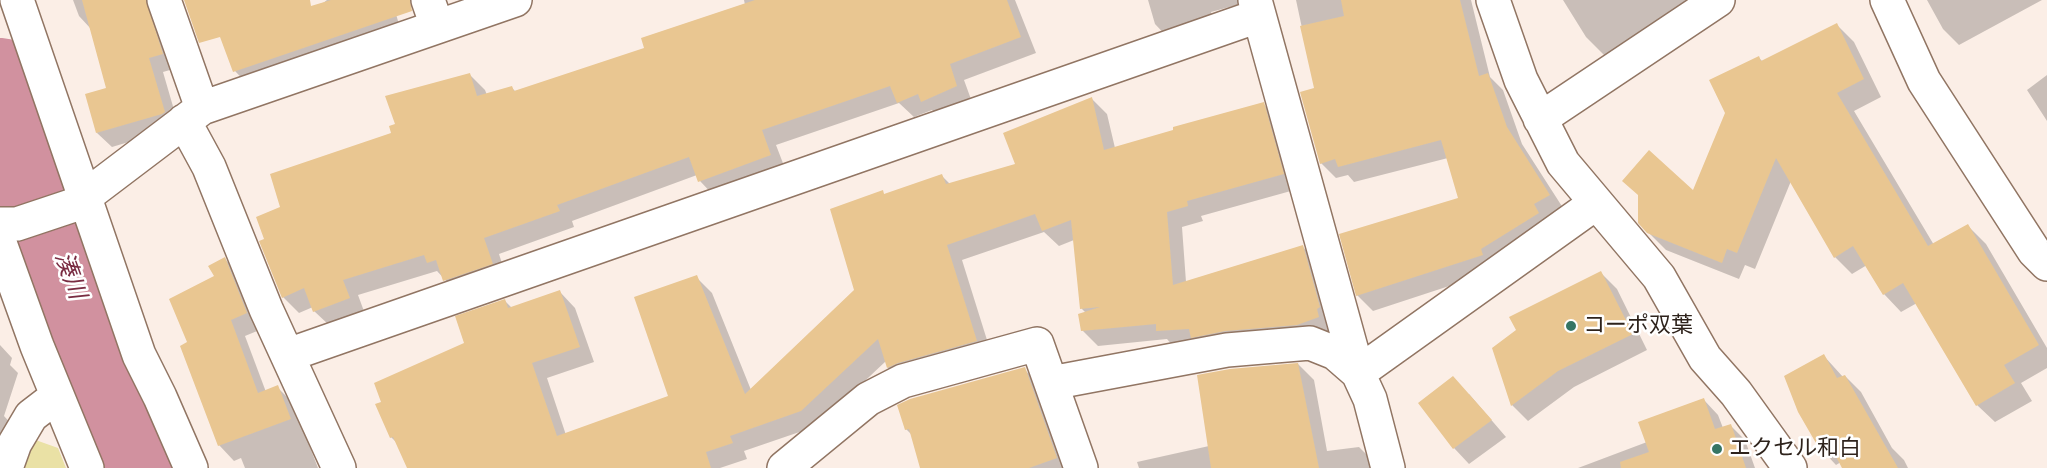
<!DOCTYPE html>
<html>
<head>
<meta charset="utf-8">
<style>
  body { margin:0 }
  canvas { display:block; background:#fbeee6 }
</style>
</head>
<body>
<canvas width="2047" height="468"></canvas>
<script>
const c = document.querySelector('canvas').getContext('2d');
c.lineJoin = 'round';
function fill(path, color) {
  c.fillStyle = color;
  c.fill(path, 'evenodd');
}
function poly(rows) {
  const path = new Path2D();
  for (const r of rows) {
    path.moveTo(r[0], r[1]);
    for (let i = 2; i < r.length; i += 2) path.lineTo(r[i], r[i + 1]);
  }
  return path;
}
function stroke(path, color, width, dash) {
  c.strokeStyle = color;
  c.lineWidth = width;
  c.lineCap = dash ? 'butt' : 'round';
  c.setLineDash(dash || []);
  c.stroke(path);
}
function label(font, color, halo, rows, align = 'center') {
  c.font = font + ' "Sofia Sans Condensed","Noto Sans JP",sans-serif';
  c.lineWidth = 5;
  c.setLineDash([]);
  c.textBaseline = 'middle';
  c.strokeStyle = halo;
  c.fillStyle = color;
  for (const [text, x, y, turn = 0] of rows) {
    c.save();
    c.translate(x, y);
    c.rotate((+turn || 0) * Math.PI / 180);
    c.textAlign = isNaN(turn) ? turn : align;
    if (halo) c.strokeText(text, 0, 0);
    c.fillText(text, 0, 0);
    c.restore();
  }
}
fill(poly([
  [30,438,58,448,66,468,20,468]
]), '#eae1a5');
fill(poly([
  [73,0,168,0,177,68,163,72,179,127,112,147,97,133,107,89,91,29,79,16],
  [327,0,392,0,402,35,250,87,235,71],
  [744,0,1015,0,1036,53,964,80,972,102,938,116,932,110,914,117,899,103,776,145,786,171,715,197,700,181,697,175,572,221,574,227,499,254,507,279,460,296,437,271,358,295,365,314,330,326,314,311,313,307,299,313,283,297,266,239,282,208,393,134,469,74,485,90,487,95,512,88,516,92,646,49,745,5],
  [1148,0,1255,0,1211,12,1216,28,1170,40,1155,24],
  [1296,0,1471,0,1490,77,1503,90,1522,144,1565,211,1498,270,1373,311,1357,295,1459,199,1448,158,1354,182,1348,175,1336,178,1321,163,1315,89],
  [1563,0,1696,0,1605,56,1586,37],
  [1927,0,2042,0,1959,45,1943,29],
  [1837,25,1854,42,1881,97,1854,111,1934,245,1968,226,1986,244,2047,348,2047,368,2021,383,2032,401,1995,422,1977,405,1917,303,1901,312,1884,294,1867,265,1852,274,1835,257,1791,181,1755,269,1745,265,1739,279,1666,250,1648,232,1694,192,1759,58,1763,62],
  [2047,75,2047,121,2027,90],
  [1092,99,1107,114,1115,148,1263,104,1279,119,1298,189,1201,216,1203,221,1182,227,1186,282,1303,247,1318,262,1334,333,1313,340,1173,346,1167,339,1098,346,1082,330,1086,313,1082,309,1074,240,1059,246,1044,232,962,260,992,356,903,383,888,368,886,361,817,426,744,451,747,459,720,468,409,468,398,444,391,437,466,344,505,301,512,308,560,292,575,308,594,362,547,378,566,435,670,397,696,277,712,293,751,390,856,290,882,192,885,195,941,175,950,184,1017,165],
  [225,259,240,275,262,329,245,336,266,392,277,387,293,403,318,468,245,468,241,458,234,461,219,445,189,343,216,276],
  [1601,273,1617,289,1647,350,1574,387,1528,421,1512,405,1493,348],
  [0,345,12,358,10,365,18,373,4,416,18,431,0,468],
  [1824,356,1843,377,1845,376,1861,392,1892,448,1904,460,1908,468,1843,468,1841,462,1836,465,1821,449],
  [1298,364,1314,380,1327,451,1359,447,1375,463,1375,468,1139,468,1137,462,1209,446],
  [1024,369,1036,381,1067,468,921,468,913,436,906,429],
  [1469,394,1506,437,1469,464,1454,448],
  [1704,400,1718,415,1723,428,1730,425,1745,440,1755,468,1578,468,1647,442]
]), '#0003');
stroke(poly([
  [0,80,99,360,147,468]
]), '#d1919f', 84);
fill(poly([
  [82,0,146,0,163,54,149,58,165,112,162,114,96,133,85,94,106,88],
  [184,0,310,0,311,6,331,0,410,0,412,11,233,72,220,37,199,43],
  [755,0,1007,0,1021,37,950,64,957,86,921,102,918,94,897,103,890,86,762,130,771,155,698,182,689,157,557,205,560,211,484,238,493,264,443,281,436,260,427,263,424,255,343,280,350,298,313,312,304,288,282,298,259,241,264,239,256,217,280,207,270,174,391,133,389,126,395,124,385,96,470,73,477,96,512,86,514,91,644,48,641,38],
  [1341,0,1460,0,1479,76,1488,73,1507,127,1550,195,1534,204,1539,213,1481,249,1483,255,1356,296,1339,234,1458,198,1441,140,1338,167,1335,159,1320,164,1300,92,1314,88,1300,26,1344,16],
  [1837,23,1864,79,1837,93,1928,246,1968,224,2039,345,2004,365,2015,383,1976,406,1903,283,1883,295,1853,246,1834,258,1776,158,1737,253,1727,249,1722,263,1647,233,1638,223,1638,195,1622,181,1649,150,1693,190,1725,113,1709,80,1759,56,1761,61],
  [1092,97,1104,150,1173,130,1173,127,1264,102,1284,174,1187,201,1188,206,1167,212,1173,285,1303,245,1320,307,1317,309,1319,317,1297,325,1225,331,1191,338,1189,329,1156,331,1156,324,1081,331,1078,314,1100,307,1080,309,1071,220,1042,231,1035,214,947,245,977,341,898,363,887,368,878,339,801,411,730,436,733,443,706,452,711,468,407,468,393,437,390,438,375,404,381,402,374,383,464,343,455,316,505,299,508,308,560,290,580,347,532,363,557,436,668,396,634,297,697,275,745,394,854,290,830,209,883,190,884,194,942,174,946,184,1015,164,1003,133],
  [225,257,247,313,231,320,258,393,278,385,291,419,218,446,180,346,187,342,169,299,214,276,208,266],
  [1601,271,1633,334,1558,371,1511,406,1492,348,1516,330,1509,317],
  [1824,354,1837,378,1845,375,1898,468,1842,468,1830,445,1820,450,1798,412,1784,376],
  [1298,363,1319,468,1211,468,1197,375,1230,369],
  [1025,367,1057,458,1029,468,920,468,909,429,905,430,897,405,910,399],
  [1453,376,1492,420,1453,449,1418,403],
  [1704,398,1715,429,1731,424,1746,468,1621,468,1620,462,1649,452,1638,422]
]), '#e9c691');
const street = poly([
  [17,0,139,355,160,397,191,468],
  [164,0,202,108],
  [428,0,437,26],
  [1255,0,1358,373,1596,203],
  [1493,0,1521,80,1563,163,1659,277,1705,358,1736,393,1790,468],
  [1887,0,1924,81,2034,251,2047,264],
  [1540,119,1718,0],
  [184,121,209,167,266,309,339,468],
  [0,224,17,224,74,205,202,108,515,0],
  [0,243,37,346,87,468],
  [288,355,1258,16],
  [1051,383,1227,350,1310,343,1335,353,1358,373,1370,399,1388,468],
  [6,468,15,443,31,416,57,396],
  [784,468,868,399,903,381,1037,344,1081,468]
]);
stroke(street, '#917563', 36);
stroke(street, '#fff', 33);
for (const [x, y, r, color] of [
  [1571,326,6,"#367564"],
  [1717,449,6,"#367564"]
]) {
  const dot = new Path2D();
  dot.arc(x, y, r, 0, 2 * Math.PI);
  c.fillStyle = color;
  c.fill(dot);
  stroke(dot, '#fff', 2);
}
label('22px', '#2e231c', '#fff', [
  ["コーポ双葉",1583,326],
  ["エクセル和白",1729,449]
], 'left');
label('italic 24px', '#792c42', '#fff', [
  ["湊川",69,276,70]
]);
</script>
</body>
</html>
